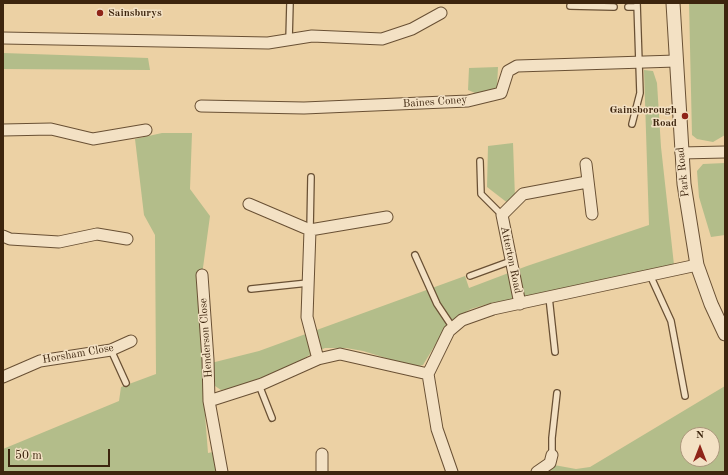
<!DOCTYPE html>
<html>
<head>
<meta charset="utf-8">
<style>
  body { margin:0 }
  #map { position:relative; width:728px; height:475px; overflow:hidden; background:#ecd1a4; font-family:"Old Standard TT",serif }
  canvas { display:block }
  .frame { position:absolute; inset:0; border:4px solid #3d250e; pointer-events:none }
  .north { position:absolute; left:680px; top:427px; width:40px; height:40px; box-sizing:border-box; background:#f3e1c4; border:1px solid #aa967b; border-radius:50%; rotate:0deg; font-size:11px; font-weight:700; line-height:16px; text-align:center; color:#3d250e }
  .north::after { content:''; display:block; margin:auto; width:14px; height:18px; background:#8f2418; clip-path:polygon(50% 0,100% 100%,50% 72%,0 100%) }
  .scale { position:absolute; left:8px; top:449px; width:102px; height:18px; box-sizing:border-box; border:2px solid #3d250e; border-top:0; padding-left:5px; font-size:12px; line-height:14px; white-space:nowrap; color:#3d250e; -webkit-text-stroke:3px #f3e1c4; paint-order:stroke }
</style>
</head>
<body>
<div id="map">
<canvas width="728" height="475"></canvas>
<div class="frame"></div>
<div class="north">N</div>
<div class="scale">50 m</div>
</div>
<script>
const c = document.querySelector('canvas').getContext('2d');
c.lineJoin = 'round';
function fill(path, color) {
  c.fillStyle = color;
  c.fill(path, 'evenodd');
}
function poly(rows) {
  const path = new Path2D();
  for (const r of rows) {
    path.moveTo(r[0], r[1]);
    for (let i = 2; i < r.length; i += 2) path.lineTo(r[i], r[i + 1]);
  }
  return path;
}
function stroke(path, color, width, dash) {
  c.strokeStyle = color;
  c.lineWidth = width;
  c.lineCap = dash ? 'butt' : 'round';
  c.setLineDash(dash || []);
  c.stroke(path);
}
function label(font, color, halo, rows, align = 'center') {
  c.font = font + ' "Old Standard TT",serif';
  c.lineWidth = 3;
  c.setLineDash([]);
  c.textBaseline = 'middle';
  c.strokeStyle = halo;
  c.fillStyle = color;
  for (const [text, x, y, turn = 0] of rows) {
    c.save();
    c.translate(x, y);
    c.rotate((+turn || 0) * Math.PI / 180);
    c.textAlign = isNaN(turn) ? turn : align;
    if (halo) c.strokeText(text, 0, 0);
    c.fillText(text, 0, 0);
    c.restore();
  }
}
fill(poly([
  [689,3,725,3,725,135,713,142,697,139,692,135],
  [3,53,148,58,150,70,3,69],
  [498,67,497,88,490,93,475,93,468,90,469,68],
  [644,70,653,71,657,83,661,147,674,265,548,294,491,303,471,309,455,318,446,327,423,365,415,367,363,351,346,348,325,348,311,354,292,366,240,387,221,390,215,386,211,377,211,363,259,351,465,276,469,288,527,266,649,225],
  [162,133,192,133,190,189,210,216,202,275,204,402,208,453,213,452,216,472,3,472,3,449,119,401,121,387,156,374,155,235,144,215,135,139],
  [513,143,515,198,509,204,487,187,488,146],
  [725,163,725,235,711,237,699,197,697,171,703,164],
  [725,386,725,472,544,472,554,465,576,469,590,467],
  [688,435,712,435,712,459,688,459]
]), '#b3bd8a');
const service = poly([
  [570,6,614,7],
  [628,7,637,7],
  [289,40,290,3],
  [632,124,640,93,637,3],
  [480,161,481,194,502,215],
  [310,230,311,177],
  [415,255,437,304,453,328],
  [650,275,671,321,685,396],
  [470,276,511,261],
  [251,289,308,283],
  [549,297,555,352],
  [111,350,126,383],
  [259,385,272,418],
  [552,455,552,438,557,393]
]);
const minor = poly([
  [3,38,268,43,312,36,382,39,412,29,441,13],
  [201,106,304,108,468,101,501,93,508,71,517,66,676,61],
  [3,130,51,129,93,139,146,130],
  [681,153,725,152],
  [586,164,592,214],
  [249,204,310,230,307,317,318,359],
  [310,230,387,217],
  [3,236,10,239,59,242,97,234,127,239],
  [202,275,208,360,209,401],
  [520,304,502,215,523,194,587,182],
  [3,377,40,361,111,350,131,341],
  [322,454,322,472],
  [222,472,209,401,262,384,318,359,340,354,428,374],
  [452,472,437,429,428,374,449,331,462,320,493,309,697,265],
  [537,472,550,463,552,455]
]);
const tertiary = poly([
  [673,3,684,184,697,265,711,304,725,334]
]);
stroke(service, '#695034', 8);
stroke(minor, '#695034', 13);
stroke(tertiary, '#695034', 15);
stroke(service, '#f3e1c4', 5.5);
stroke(minor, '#f3e1c4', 11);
stroke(tertiary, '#f3e1c4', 13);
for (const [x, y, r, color] of [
  [100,13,4,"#8f2418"],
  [685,116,4,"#8f2418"]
]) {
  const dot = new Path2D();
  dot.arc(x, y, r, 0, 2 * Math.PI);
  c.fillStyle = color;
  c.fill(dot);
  stroke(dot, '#f3e1c4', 1.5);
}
label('bold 11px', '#3d250e', '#f3e1c4', [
  ["Sainsburys",108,13],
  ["Gainsborough",677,110,"right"],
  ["Road",677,123,"right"]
], 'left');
label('11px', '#3d250e', '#f3e1c4', [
  ["Baines Coney",435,102,-4],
  ["Park Road",683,172,-96],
  ["Atterton Road",511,260,78],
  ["Henderson Close",206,338,-94],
  ["Horsham Close",78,354,-10]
]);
</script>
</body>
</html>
